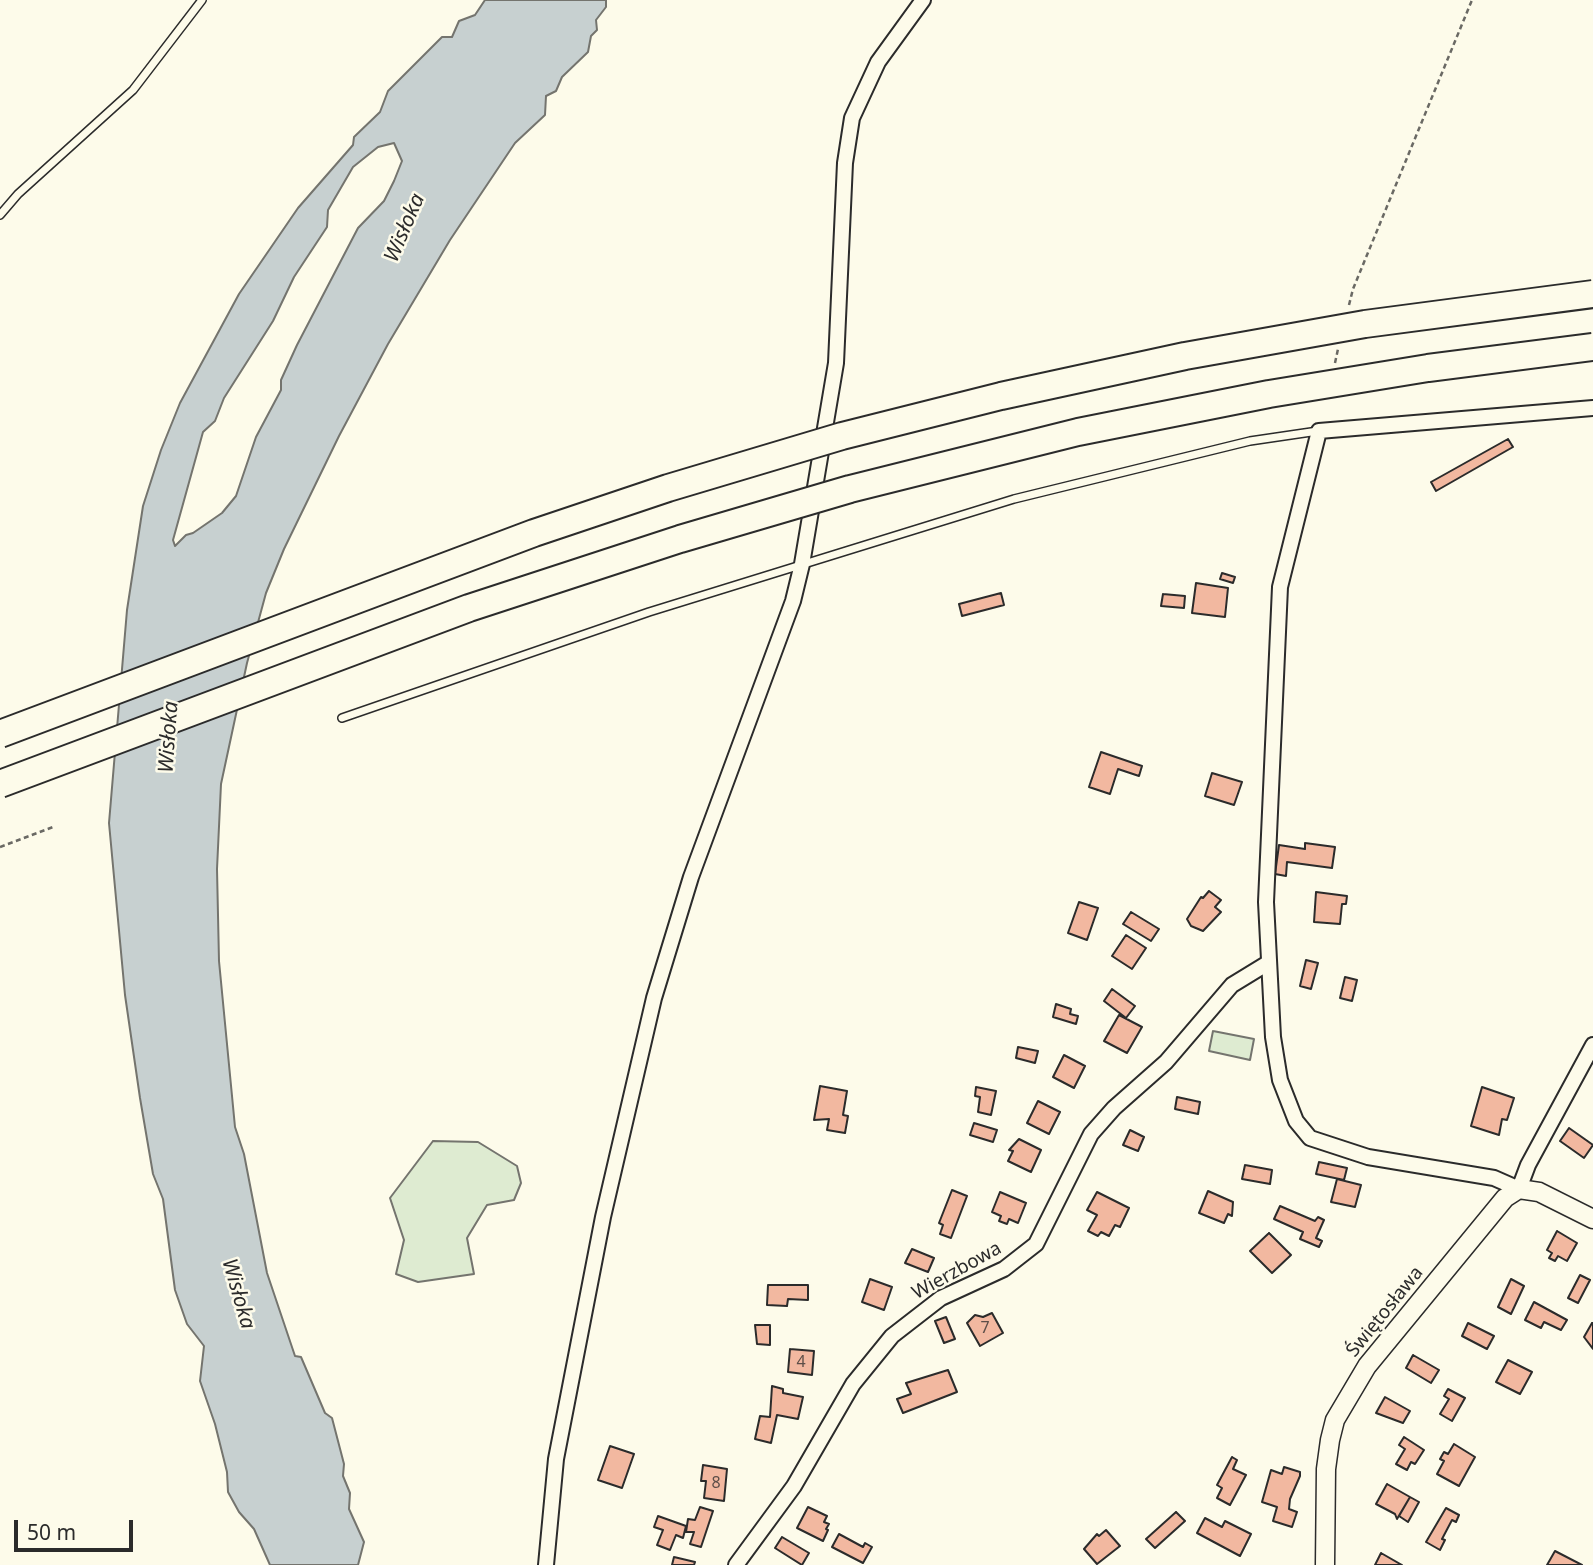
<!DOCTYPE html>
<html>
<head>
<meta charset="utf-8">
<style>
  body { margin:0 }
  #map { position:relative; width:1593px; height:1565px; overflow:hidden; background:#fdfbea; font-family:"Noto Sans",sans-serif }
  canvas { display:block }
  .scale { position:absolute; left:14px; top:1520px; width:119px; height:32px; box-sizing:border-box; border:4px solid #2b2b2b; border-top:0; padding-left:9px; font-size:21px; line-height:24px; white-space:nowrap; color:#2b2b2b; -webkit-text-stroke:5px #fdfbea; paint-order:stroke }
</style>
</head>
<body>
<div id="map">
<canvas width="1593" height="1565"></canvas>
<div class="scale">50 m</div>
</div>
<script>
const c = document.querySelector('canvas').getContext('2d');
c.lineJoin = 'round';
function fill(path, color) {
  c.fillStyle = color;
  c.fill(path, 'evenodd');
}
function poly(rows) {
  const path = new Path2D();
  for (const r of rows) {
    path.moveTo(r[0], r[1]);
    for (let i = 2; i < r.length; i += 2) path.lineTo(r[i], r[i + 1]);
  }
  return path;
}
function stroke(path, color, width, dash) {
  c.strokeStyle = color;
  c.lineWidth = width;
  c.lineCap = dash ? 'butt' : 'round';
  c.setLineDash(dash || []);
  c.stroke(path);
}
function label(font, color, halo, rows, align = 'center') {
  c.font = font + ' "Noto Sans",sans-serif';
  c.lineWidth = 5;
  c.setLineDash([]);
  c.textBaseline = 'middle';
  c.strokeStyle = halo;
  c.fillStyle = color;
  for (const [text, x, y, turn = 0] of rows) {
    c.save();
    c.translate(x, y);
    c.rotate((+turn || 0) * Math.PI / 180);
    c.textAlign = isNaN(turn) ? turn : align;
    if (halo) c.strokeText(text, 0, 0);
    c.fillText(text, 0, 0);
    c.restore();
  }
}
const green = poly([
  [1213,1031,1254,1039,1250,1060,1209,1051,1213,1031],
  [433,1141,478,1142,517,1166,521,1183,514,1200,487,1205,467,1238,474,1274,418,1282,396,1274,404,1240,390,1198,433,1141]
]);
fill(green, '#deebd1');
stroke(green, '#74746e', 2);
const water = poly([
  [485,0,606,0,606,7,596,20,597,30,591,36,588,52,562,77,556,91,546,96,545,115,515,143,450,240,388,344,339,436,284,549,266,593,247,663,221,784,217,869,219,961,235,1127,244,1154,267,1273,295,1356,301,1357,325,1413,332,1418,344,1464,343,1476,350,1493,349,1509,364,1542,358,1565,270,1565,254,1529,239,1512,228,1492,227,1472,215,1424,200,1381,204,1346,187,1324,175,1290,163,1199,153,1174,140,1098,125,995,109,823,127,610,143,506,161,450,180,403,239,294,298,208,353,145,354,137,380,112,388,91,442,37,452,37,459,21,475,15,485,0],
  [394,143,402,161,394,181,384,201,358,228,297,345,281,380,281,390,256,437,236,496,222,513,193,533,186,535,175,546,173,540,203,432,215,421,224,398,273,321,294,277,327,227,328,210,353,167,378,147,394,143]
]);
fill(water, '#c7d0d0');
stroke(water, '#74746e', 2);
const building = poly([
  [1508,439,1513,447,1436,491,1431,482,1508,439],
  [1222,573,1235,577,1233,583,1220,579,1222,573],
  [1196,583,1228,588,1225,617,1192,613,1196,583],
  [1001,593,1004,605,962,616,959,604,1001,593],
  [1163,594,1185,596,1184,608,1161,606,1163,594],
  [1101,752,1142,766,1139,776,1118,769,1110,794,1089,787,1101,752],
  [1212,773,1242,782,1234,805,1205,796,1212,773],
  [1305,843,1335,847,1332,868,1287,862,1286,876,1275,874,1279,845,1305,849,1305,843],
  [1209,891,1221,900,1215,907,1221,912,1203,931,1191,926,1187,919,1201,897,1203,898,1209,891],
  [1316,892,1347,896,1346,904,1342,904,1340,924,1314,922,1316,892],
  [1079,902,1098,908,1087,940,1068,933,1079,902],
  [1131,912,1159,929,1151,941,1123,924,1131,912],
  [1126,935,1146,948,1132,969,1112,956,1126,935],
  [1306,960,1318,963,1311,989,1300,986,1306,960],
  [1345,977,1357,980,1352,1001,1340,998,1345,977],
  [1112,989,1135,1006,1126,1018,1104,1001,1112,989],
  [1056,1004,1071,1009,1070,1014,1078,1016,1076,1024,1053,1017,1056,1004],
  [1119,1015,1142,1027,1127,1053,1104,1041,1119,1015],
  [1018,1047,1038,1051,1035,1063,1016,1058,1018,1047],
  [1064,1055,1085,1066,1074,1088,1053,1077,1064,1055],
  [820,1086,847,1091,843,1115,848,1116,845,1133,827,1130,829,1119,814,1120,820,1086],
  [976,1087,996,1091,991,1115,978,1112,980,1097,975,1096,976,1087],
  [1482,1087,1514,1098,1507,1120,1502,1119,1499,1135,1471,1126,1482,1087],
  [1177,1097,1200,1102,1198,1114,1175,1109,1177,1097],
  [1038,1101,1060,1112,1049,1134,1027,1123,1038,1101],
  [974,1123,997,1130,993,1142,970,1135,974,1123],
  [1569,1128,1593,1145,1584,1158,1560,1141,1569,1128],
  [1130,1130,1144,1137,1138,1151,1123,1145,1130,1130],
  [1019,1139,1041,1150,1031,1172,1008,1161,1013,1151,1009,1150,1019,1139],
  [1319,1162,1347,1168,1344,1180,1316,1174,1319,1162],
  [1245,1165,1272,1170,1270,1184,1242,1179,1245,1165],
  [1337,1179,1361,1185,1355,1207,1331,1202,1337,1179],
  [952,1190,967,1196,951,1238,940,1234,943,1225,939,1223,952,1190],
  [1208,1191,1233,1202,1232,1216,1228,1214,1224,1223,1199,1213,1208,1191],
  [1000,1192,1026,1203,1018,1223,1009,1219,1007,1224,999,1221,1001,1216,992,1212,1000,1192],
  [1097,1192,1129,1208,1120,1227,1115,1225,1109,1236,1101,1232,1098,1236,1088,1231,1097,1215,1087,1210,1097,1192],
  [1280,1206,1315,1221,1318,1217,1324,1220,1316,1238,1322,1241,1319,1247,1300,1239,1303,1232,1274,1219,1280,1206],
  [1557,1231,1577,1243,1567,1261,1558,1256,1555,1261,1549,1258,1552,1253,1547,1250,1557,1231],
  [1269,1233,1291,1255,1272,1273,1250,1251,1269,1233],
  [912,1249,934,1258,928,1272,905,1263,912,1249],
  [1580,1275,1590,1280,1578,1303,1568,1298,1580,1275],
  [870,1279,892,1287,884,1310,862,1302,870,1279],
  [1511,1279,1524,1286,1511,1314,1498,1307,1511,1279],
  [768,1285,808,1285,808,1300,788,1299,787,1306,767,1305,768,1285],
  [1534,1302,1567,1320,1561,1330,1544,1322,1541,1328,1525,1320,1534,1302],
  [992,1313,1003,1333,980,1346,967,1323,975,1315,983,1317,992,1313],
  [946,1317,955,1339,944,1343,935,1321,946,1317],
  [1468,1323,1494,1336,1487,1349,1462,1336,1468,1323],
  [1592,1323,1593,1323,1593,1349,1584,1337,1592,1323],
  [755,1325,770,1325,770,1345,757,1344,755,1325],
  [790,1349,814,1351,812,1375,788,1372,790,1349],
  [1413,1355,1439,1370,1431,1383,1406,1368,1413,1355],
  [1508,1360,1532,1372,1520,1394,1496,1382,1508,1360],
  [948,1370,957,1392,903,1413,897,1399,911,1394,906,1383,948,1370],
  [772,1386,783,1389,783,1393,803,1397,798,1419,777,1415,771,1443,755,1439,760,1416,770,1417,772,1386],
  [1448,1389,1465,1398,1452,1421,1440,1414,1449,1399,1444,1396,1448,1389],
  [1385,1397,1410,1411,1403,1423,1376,1413,1385,1397],
  [1404,1437,1424,1450,1415,1464,1411,1462,1407,1470,1396,1464,1405,1449,1399,1445,1404,1437],
  [1454,1444,1475,1457,1459,1486,1437,1474,1444,1461,1440,1459,1444,1452,1448,1454,1454,1444],
  [610,1446,634,1454,622,1488,598,1480,610,1446],
  [1232,1457,1237,1460,1233,1469,1246,1475,1230,1505,1217,1498,1222,1488,1217,1485,1232,1457],
  [703,1465,727,1469,724,1501,704,1498,706,1481,701,1481,703,1465],
  [1284,1467,1300,1472,1300,1476,1290,1499,1289,1509,1297,1512,1292,1527,1273,1521,1277,1507,1262,1502,1271,1470,1282,1474,1284,1467],
  [1387,1484,1410,1497,1397,1519,1395,1514,1376,1504,1387,1484],
  [1410,1497,1419,1502,1408,1522,1399,1516,1410,1497],
  [700,1507,713,1511,701,1547,690,1544,694,1532,686,1532,688,1519,695,1520,700,1507],
  [808,1507,827,1516,824,1522,829,1524,826,1529,828,1530,823,1541,797,1528,808,1507],
  [1446,1508,1459,1515,1456,1522,1452,1520,1442,1539,1445,1540,1440,1550,1426,1542,1446,1508],
  [1176,1512,1185,1521,1155,1548,1146,1539,1176,1512],
  [658,1516,686,1526,683,1538,676,1535,670,1550,657,1545,663,1530,654,1527,658,1516],
  [1205,1518,1222,1527,1225,1521,1251,1534,1240,1556,1197,1533,1205,1518],
  [1106,1530,1120,1546,1097,1564,1084,1549,1097,1534,1099,1536,1106,1530],
  [839,1534,863,1547,865,1543,872,1547,863,1563,832,1547,839,1534],
  [782,1537,809,1553,802,1565,775,1548,782,1537],
  [1555,1551,1582,1565,1547,1565,1555,1551],
  [1381,1553,1402,1565,1375,1565,1381,1553],
  [674,1557,695,1562,694,1565,672,1565,674,1557]
]);
fill(building, '#f2b8a0');
stroke(building, '#2b2b2b', 2);
const service = poly([
  [0,215,18,194,133,90,202,0],
  [342,718,649,612,1014,499,1250,441,1318,431]
]);
const minor = poly([
  [1593,408,1319,431,1280,587,1266,902,1273,1037,1280,1080,1296,1121,1310,1138,1368,1157,1494,1178,1519,1189,1528,1165,1593,1045],
  [546,1565,556,1459,603,1217,654,998,691,877,793,601,802,564,836,363,845,163,852,118,878,62,923,0],
  [736,1565,794,1486,853,1384,892,1336,941,1298,1004,1269,1036,1244,1091,1134,1114,1108,1166,1062,1232,985,1268,963]
]);
const tertiary = poly([
  [1325,1565,1326,1469,1330,1440,1335,1420,1367,1366,1505,1198,1519,1189,1539,1192,1593,1219]
]);
stroke(service, '#2b2b2b', 10);
stroke(minor, '#2b2b2b', 18);
stroke(tertiary, '#2b2b2b', 21);
stroke(poly([
  [1349,305,1353,289,1472,0],
  [1335,363,1338,349],
  [0,847,53,827]
]), '#6a6964', 2.5, [5, 3.5]);
stroke(service, '#fdfbea', 7);
stroke(minor, '#fdfbea', 14);
stroke(tertiary, '#fdfbea', 18);
const motorwayBridge = poly([
  [0,734,534,533,668,488,842,436,1001,396,1185,356,1365,324,1593,294],
  [0,784,469,608,680,539,850,489,1078,432,1269,394,1428,368,1593,347]
]);
stroke(motorwayBridge, '#2b2b2b', 30, []);
stroke(motorwayBridge, '#fdfbea', 26);
label('16px', '#5d4e48', null, [
  ["7",985,1328],
  ["4",801,1362],
  ["8",716,1483]
]);
label('19px', '#2b2b2b', '#fdfbea', [
  ["Wierzbowa",957,1271,-29],
  ["Świętosława",1385,1312,-51]
]);
label('italic 21px', '#2b2b2b', '#fdfbea', [
  ["Wisłoka",405,228,-67],
  ["Wisłoka",169,737,-86],
  ["Wisłoka",238,1294,74]
]);
</script>
</body>
</html>
